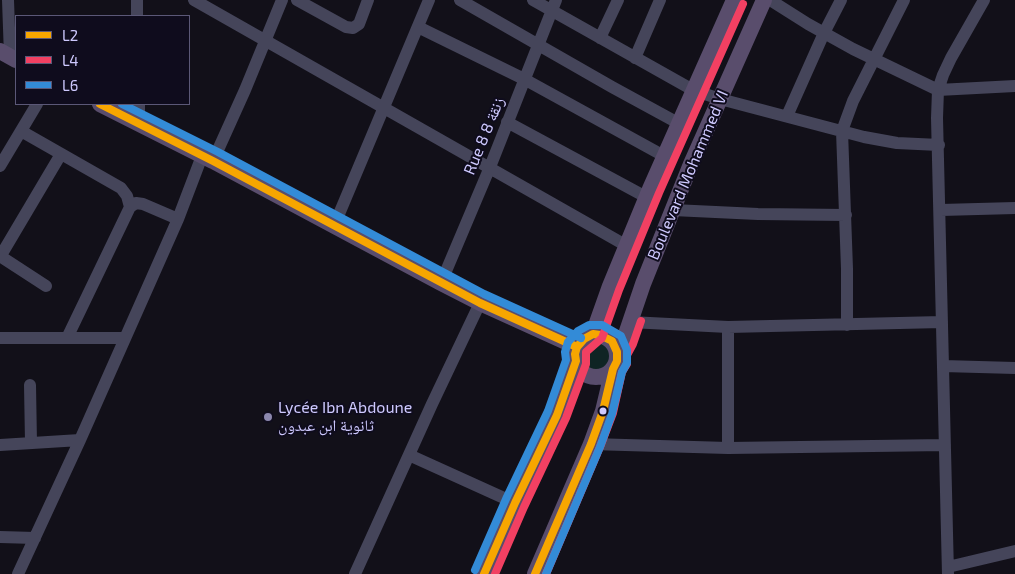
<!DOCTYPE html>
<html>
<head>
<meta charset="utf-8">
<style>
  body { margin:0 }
  #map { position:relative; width:1015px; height:574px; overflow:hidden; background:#121019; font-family:"Exo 2",sans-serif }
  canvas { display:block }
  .legend { position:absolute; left:15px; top:15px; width:175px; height:90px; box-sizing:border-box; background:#0f0c1d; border:1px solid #5b5877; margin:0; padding:6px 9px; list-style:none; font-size:15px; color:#cec9fe }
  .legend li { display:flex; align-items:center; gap:10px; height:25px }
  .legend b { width:25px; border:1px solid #5b5877 }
</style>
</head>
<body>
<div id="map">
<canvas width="1015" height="574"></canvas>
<ul class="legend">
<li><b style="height:6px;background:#f7a600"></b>L2</li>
<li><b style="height:6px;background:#f24062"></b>L4</li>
<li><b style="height:6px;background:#338bd7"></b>L6</li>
</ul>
</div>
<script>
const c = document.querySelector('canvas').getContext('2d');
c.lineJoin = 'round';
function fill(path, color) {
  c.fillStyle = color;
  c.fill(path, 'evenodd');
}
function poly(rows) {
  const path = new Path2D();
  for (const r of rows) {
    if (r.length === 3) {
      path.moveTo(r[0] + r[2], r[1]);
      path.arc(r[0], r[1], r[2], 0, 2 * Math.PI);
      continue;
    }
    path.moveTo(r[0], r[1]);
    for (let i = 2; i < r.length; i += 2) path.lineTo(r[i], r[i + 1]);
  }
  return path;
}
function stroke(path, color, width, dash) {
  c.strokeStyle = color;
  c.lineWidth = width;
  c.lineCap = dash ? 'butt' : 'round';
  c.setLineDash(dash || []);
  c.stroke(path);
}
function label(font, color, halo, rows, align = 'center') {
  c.font = font + ' "Exo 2","Noto Naskh Arabic",sans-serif';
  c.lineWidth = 4;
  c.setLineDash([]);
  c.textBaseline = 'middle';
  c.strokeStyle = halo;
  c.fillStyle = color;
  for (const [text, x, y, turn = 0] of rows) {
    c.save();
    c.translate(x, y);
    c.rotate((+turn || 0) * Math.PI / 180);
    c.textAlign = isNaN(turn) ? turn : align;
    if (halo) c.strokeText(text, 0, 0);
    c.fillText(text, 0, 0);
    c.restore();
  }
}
fill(poly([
  [598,357,16]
]), '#0f2424');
stroke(poly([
  [8,0,10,56],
  [137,0,137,16],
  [194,0,627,246],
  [297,0,346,27,353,28,359,24,368,0],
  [460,0,612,87,678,123],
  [533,0,693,90,720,99,864,137,897,143,939,145],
  [770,0,808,24,853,49,938,90,1015,86],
  [418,27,524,79,664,156],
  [600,38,618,0],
  [635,58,660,0],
  [139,104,139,124],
  [787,116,824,33,841,0],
  [507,122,646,197],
  [21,131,121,188,127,196,130,207],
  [213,161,245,90,282,0],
  [0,166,37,104],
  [673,210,758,214,846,215],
  [941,210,1015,208],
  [334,226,429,0],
  [0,256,46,286],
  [0,257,61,154],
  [441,283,490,167,556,0],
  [630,322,728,327,942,322],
  [847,325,847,269,842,131,853,101,904,0],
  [0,338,124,338],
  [67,338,130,207,136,203,143,204,178,219],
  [943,366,1015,368],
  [30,385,31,443],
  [591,444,728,448,945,445],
  [0,445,80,440],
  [728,448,728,327],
  [409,455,515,503],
  [0,537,35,538],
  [948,567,1015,551],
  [18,574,80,440,178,219,202,156],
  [355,574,432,404,480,303],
  [948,574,937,118,938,90,943,75,951,58,984,0]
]), '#45455a', 12);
stroke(poly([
  [0,51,16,60],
  [100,104,213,161,441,283,480,303,577,347],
  [593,334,610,286,650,189,734,0],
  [596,356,21],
  [617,352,624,340,643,284,691,164,764,0],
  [484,574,515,503,557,415,576,361],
  [535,574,591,444,603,411,613,369]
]), '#594d6c', 16);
stroke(poly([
  [100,104,213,161,480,303,577,347],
  [484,574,515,503,557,415,576,361,575,354,577,347,584,339,593,334,600,335,612,341,617,352,617,361,613,369,603,411,591,444,535,574]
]), '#f7a600', 8);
stroke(poly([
  [495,574,524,507,566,418,586,364,586,352,602,338,619,290,659,193,743,4],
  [546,574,600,447,613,413,622,372,627,364,627,355,633,344,641,321]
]), '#f24062', 8);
stroke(poly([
  [122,104,218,152,484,294,581,338],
  [475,570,506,499,548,411,566,360,565,352,568,342,578,331,589,325,602,325,621,336,627,350,627,363,622,372,612,414,600,447,546,574]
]), '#338bd7', 8);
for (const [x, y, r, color] of [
  [603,411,4.5,"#cec9fe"],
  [268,417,5,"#8c88ae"]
]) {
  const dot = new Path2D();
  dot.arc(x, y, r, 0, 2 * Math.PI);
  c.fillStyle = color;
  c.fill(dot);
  stroke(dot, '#0f0c1d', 2);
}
label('16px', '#cec9fe', '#0f0c1d', [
  ["Rue 8 8 زنقة",484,136,-68],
  ["Boulevard Mohammed VI",688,175,-67]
]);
label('16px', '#cec9fe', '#0f0c1d', [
  ["Lycée Ibn Abdoune",278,408],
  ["ثانوية ابن عبدون",278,426]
], 'left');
</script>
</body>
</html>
